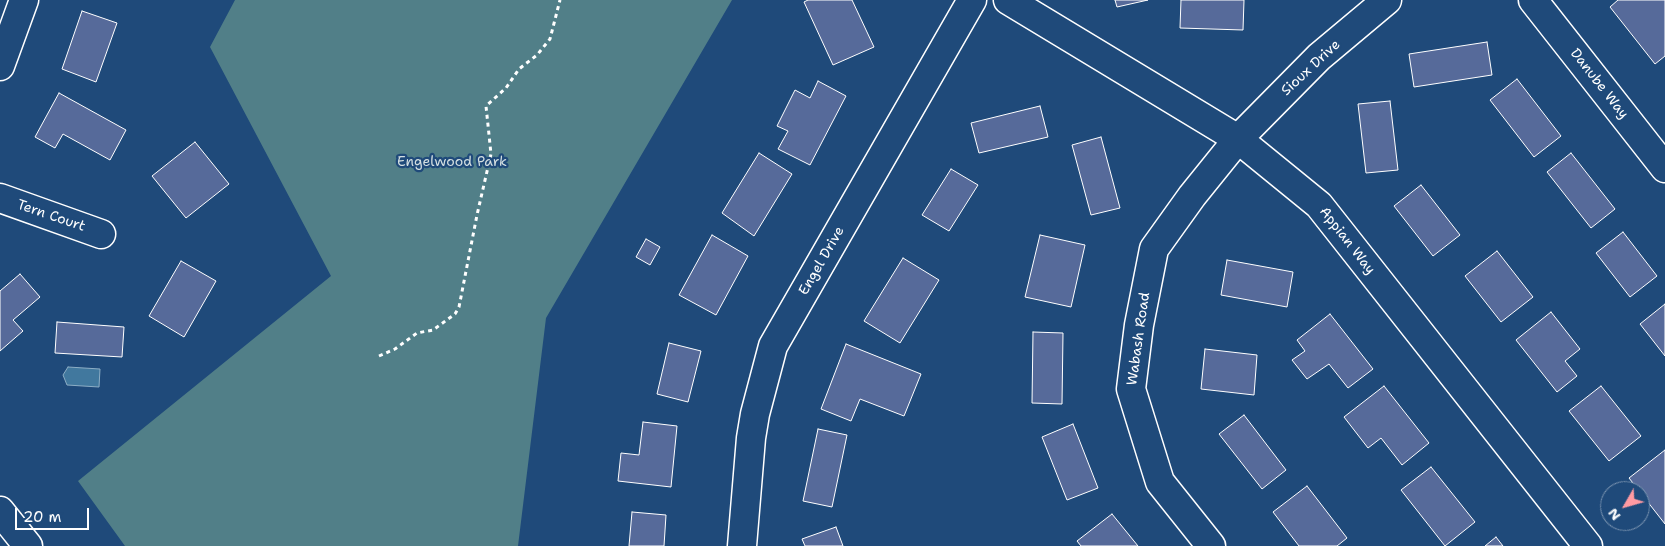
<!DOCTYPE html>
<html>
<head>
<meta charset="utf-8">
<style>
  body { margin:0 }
  #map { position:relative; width:1665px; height:546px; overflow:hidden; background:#1f4a7a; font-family:"Shantell Sans",sans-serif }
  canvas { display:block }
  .north { position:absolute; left:1600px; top:481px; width:50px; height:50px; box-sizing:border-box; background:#1f4a7a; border:1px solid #7992af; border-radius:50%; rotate:232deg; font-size:14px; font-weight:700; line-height:20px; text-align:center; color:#fff }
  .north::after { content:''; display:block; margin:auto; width:18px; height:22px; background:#ff9aa2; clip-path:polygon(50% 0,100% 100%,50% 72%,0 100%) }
  .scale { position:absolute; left:15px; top:508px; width:74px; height:22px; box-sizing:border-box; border:2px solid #fff; border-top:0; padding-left:6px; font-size:15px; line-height:18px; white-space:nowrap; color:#fff; -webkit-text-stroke:4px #1f4a7a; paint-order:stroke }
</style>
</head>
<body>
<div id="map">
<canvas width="1665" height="546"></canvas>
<div class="north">N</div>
<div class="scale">20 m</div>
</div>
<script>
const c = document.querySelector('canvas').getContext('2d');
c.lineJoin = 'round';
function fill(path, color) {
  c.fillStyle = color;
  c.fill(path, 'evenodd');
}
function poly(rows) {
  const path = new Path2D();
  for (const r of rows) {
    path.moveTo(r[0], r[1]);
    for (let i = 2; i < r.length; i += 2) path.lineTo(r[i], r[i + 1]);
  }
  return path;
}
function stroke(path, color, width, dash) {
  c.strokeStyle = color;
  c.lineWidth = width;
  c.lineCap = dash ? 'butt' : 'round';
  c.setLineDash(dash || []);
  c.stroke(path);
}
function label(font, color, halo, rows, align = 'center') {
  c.font = font + ' "Shantell Sans",sans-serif';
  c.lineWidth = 4.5;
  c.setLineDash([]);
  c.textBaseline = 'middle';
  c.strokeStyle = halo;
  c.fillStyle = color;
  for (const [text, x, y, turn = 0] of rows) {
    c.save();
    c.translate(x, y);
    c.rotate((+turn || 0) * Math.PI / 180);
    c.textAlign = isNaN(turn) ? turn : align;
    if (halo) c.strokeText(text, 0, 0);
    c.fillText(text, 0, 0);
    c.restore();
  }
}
fill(poly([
  [235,0,732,0,546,318,518,546,125,546,78,481,331,276,210,47]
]), '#517f88');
const water = poly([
  [68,367,100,369,99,387,67,385,63,375,68,367]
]);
fill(water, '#41789e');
stroke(water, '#8daec5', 1);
const building = poly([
  [808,0,852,0,874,47,833,65,804,2,808,0],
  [1115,0,1148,0,1117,7,1115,0],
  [1181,0,1244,0,1243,30,1180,28,1181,0],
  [1618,0,1665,0,1665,56,1655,64,1610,7,1618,0],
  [82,11,117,23,96,82,62,69,82,11],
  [1487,42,1492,75,1414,87,1409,54,1487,42],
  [1517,79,1561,136,1534,157,1490,100,1517,79],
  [818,81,846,96,810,165,778,149,788,131,777,126,795,90,810,98,818,81],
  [59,93,126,130,110,160,63,134,55,148,35,137,59,93],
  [1390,101,1398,170,1366,173,1358,104,1390,101],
  [1040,106,1048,137,979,153,971,123,1040,106],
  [1101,137,1120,208,1091,215,1072,145,1101,137],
  [195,142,229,184,186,218,152,176,195,142],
  [759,153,792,174,754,236,722,213,759,153],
  [1571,153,1615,209,1591,228,1547,172,1571,153],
  [951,169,978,185,949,231,922,215,951,169],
  [1421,185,1460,235,1433,256,1394,206,1421,185],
  [1623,232,1657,276,1630,297,1596,253,1623,232],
  [712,235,748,256,716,315,679,295,712,235],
  [1040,235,1085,245,1071,307,1025,297,1040,235],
  [646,239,660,247,650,265,636,257,646,239],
  [1497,251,1533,297,1501,322,1465,276,1497,251],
  [903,258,939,280,900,343,864,321,903,258],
  [1227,260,1293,272,1287,307,1221,295,1227,260],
  [181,261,216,281,184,337,149,316,181,261],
  [20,274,40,297,13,320,23,331,0,351,0,291,20,274],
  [1665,304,1665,356,1640,324,1665,304],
  [1551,312,1580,349,1565,361,1577,376,1557,392,1516,340,1551,312],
  [1330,314,1373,369,1348,388,1329,364,1307,379,1292,360,1305,351,1297,340,1330,314],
  [57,322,124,327,122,357,55,353,57,322],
  [1033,332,1063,333,1062,404,1032,403,1033,332],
  [669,343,701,351,688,402,657,394,669,343],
  [846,344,921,374,904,416,860,399,851,421,821,409,846,344],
  [1205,349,1257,355,1254,395,1201,389,1205,349],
  [1384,386,1429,443,1402,465,1381,438,1368,448,1344,417,1384,386],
  [1601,386,1641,436,1609,461,1569,411,1601,386],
  [1244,415,1286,470,1262,489,1219,434,1244,415],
  [643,422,677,426,671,487,618,481,621,453,639,455,643,422],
  [1073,424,1098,488,1067,500,1042,437,1073,424],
  [818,429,847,435,832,507,803,501,818,429],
  [1665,450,1665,524,1629,478,1665,450],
  [1431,467,1475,522,1445,546,1401,490,1431,467],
  [1307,486,1347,538,1337,546,1299,546,1273,512,1307,486],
  [632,512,666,515,664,546,629,546,632,512],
  [1112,514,1138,546,1081,546,1077,541,1112,514],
  [836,527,843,546,805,546,802,539,836,527],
  [1496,537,1503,546,1485,546,1496,537]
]);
fill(building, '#566a9a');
stroke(building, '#fff', 1);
const minor = poly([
  [1008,0,1238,139,1319,205,1588,546],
  [1533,0,1665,168],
  [0,66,24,0],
  [0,198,101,234],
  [0,511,28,546],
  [742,546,751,438,755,414,773,346,972,0],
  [1211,546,1160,482,1131,389,1139,325,1154,249,1192,196,1238,139,1319,57,1387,0]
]);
stroke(minor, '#fff', 31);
stroke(poly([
  [379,356,395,349,417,333,433,330,455,314,459,307,477,215,491,154,486,106,506,88,519,69,537,55,550,39,560,0]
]), '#fff', 3, [4, 4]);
stroke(minor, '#1f4a7a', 28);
label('14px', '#fff', '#1f4a7a', [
  ["Sioux Drive",1311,68,-43],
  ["Danube Way",1599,84,52],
  ["Tern Court",51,216,19],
  ["Appian Way",1347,241,52],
  ["Engel Drive",822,261,-60],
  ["Wabash Road",1139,339,-82]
]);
label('14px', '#d4dfe1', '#1f4a7a', [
  ["Engelwood Park",452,162]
]);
</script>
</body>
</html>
